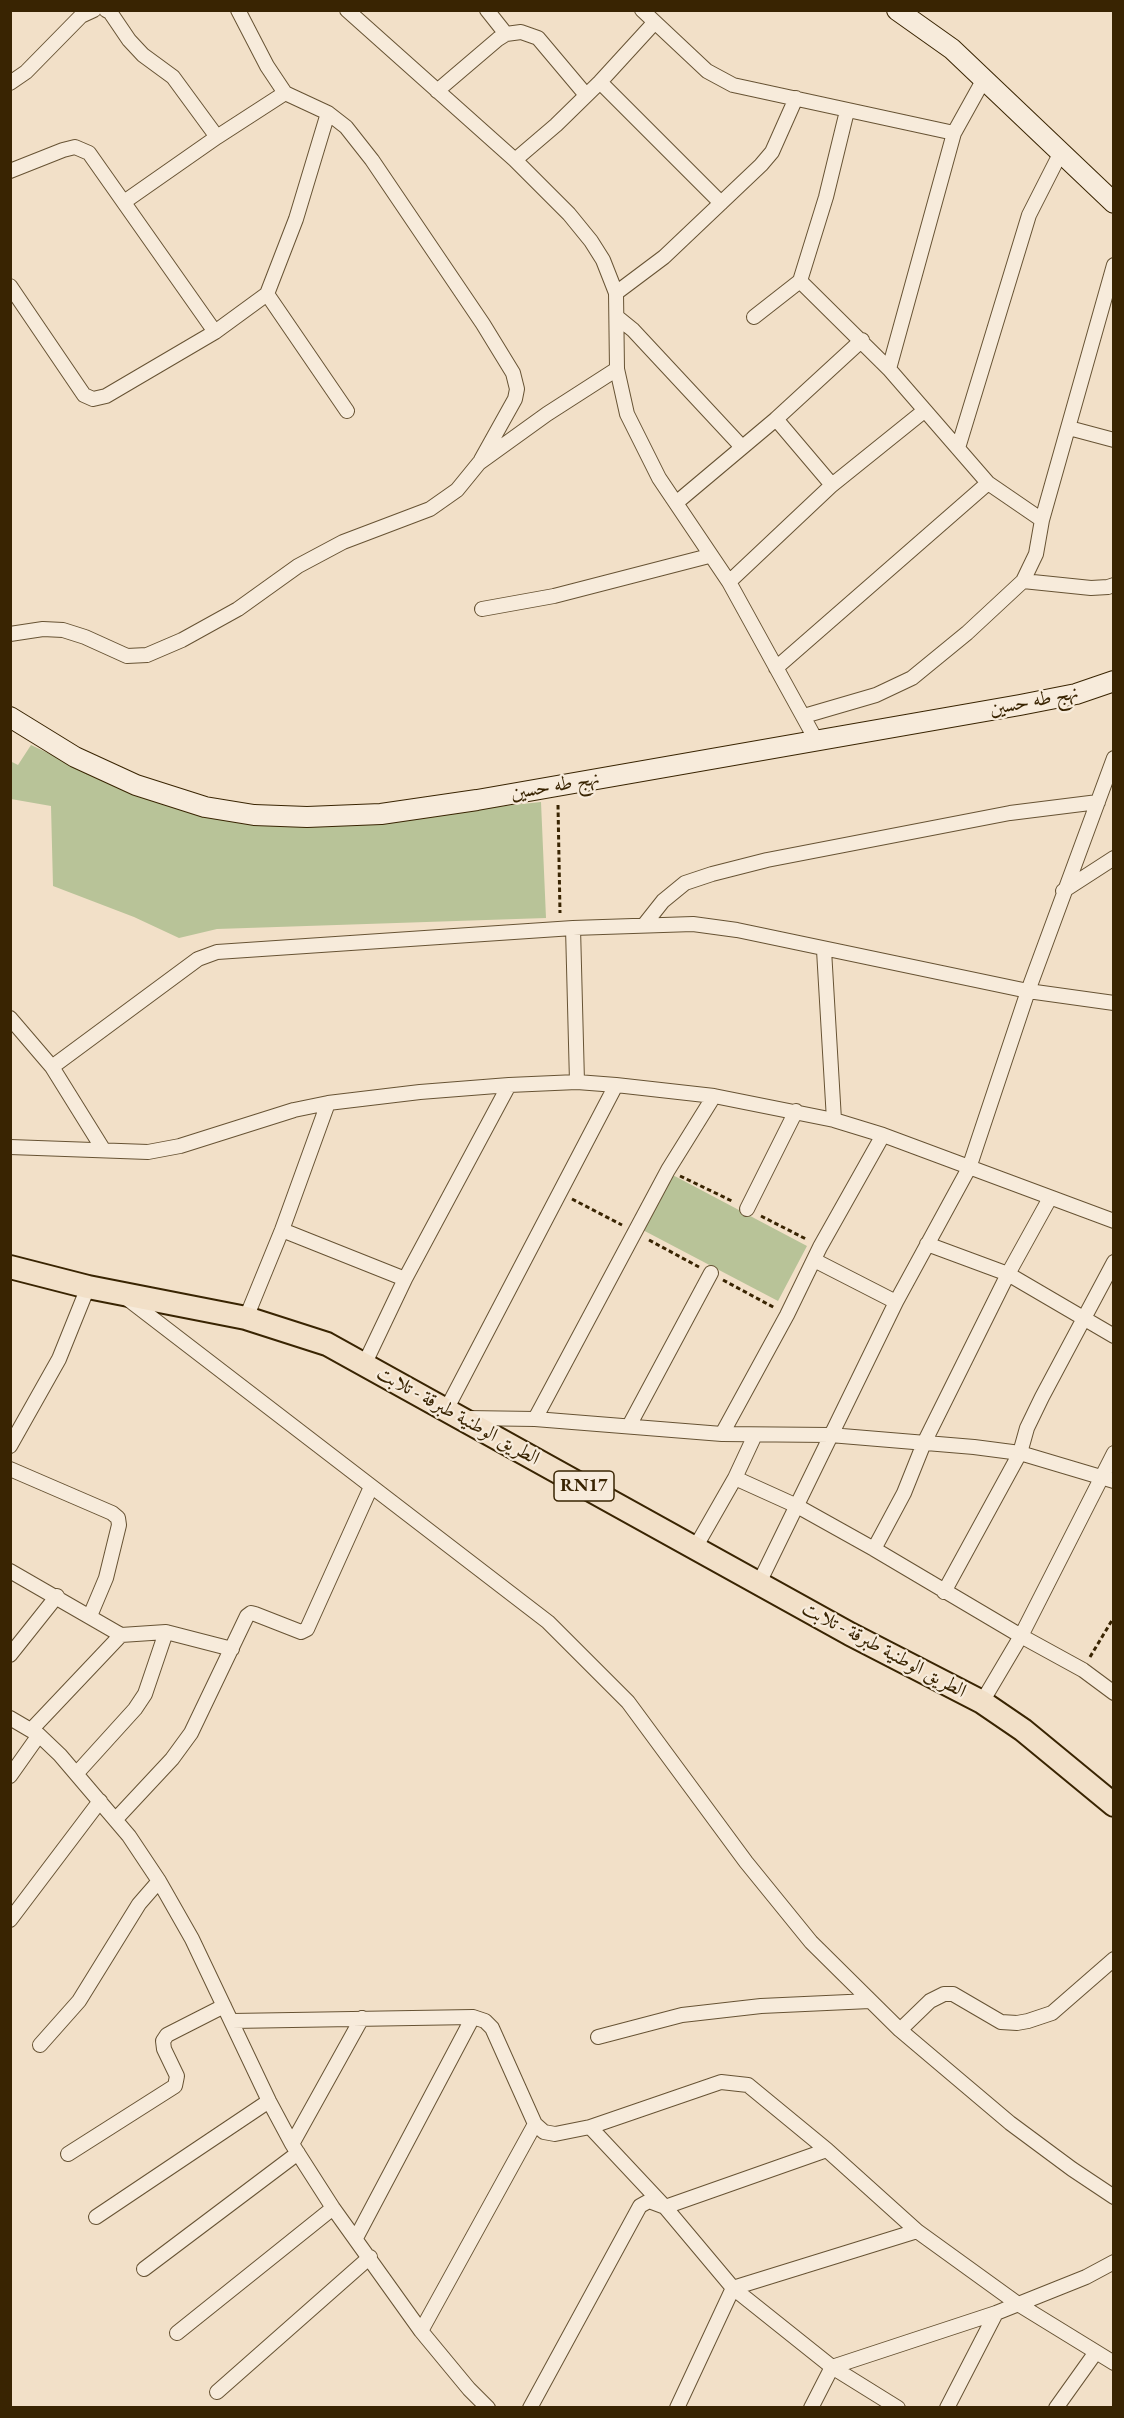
<!DOCTYPE html>
<html>
<head>
<meta charset="utf-8">
<style>
  body { margin:0 }
  #map { position:relative; width:1124px; height:2418px; overflow:hidden; background:#f2e0c8; font-family:"EB Garamond",serif }
  canvas { display:block }
  .frame { position:absolute; inset:0; border:12px solid #392402; pointer-events:none }
</style>
</head>
<body>
<div id="map">
<canvas width="1124" height="2418"></canvas>
<div class="frame"></div>
</div>
<script>
const c = document.querySelector('canvas').getContext('2d');
c.lineJoin = 'round';
function fill(path, color) {
  c.fillStyle = color;
  c.fill(path, 'evenodd');
}
function poly(rows) {
  const path = new Path2D();
  for (const r of rows) {
    path.moveTo(r[0], r[1]);
    for (let i = 2; i < r.length; i += 2) path.lineTo(r[i], r[i + 1]);
  }
  return path;
}
function stroke(path, color, width, dash) {
  c.strokeStyle = color;
  c.lineWidth = width;
  c.lineCap = dash ? 'butt' : 'round';
  c.setLineDash(dash || []);
  c.stroke(path);
}
function label(font, color, halo, rows, align = 'center') {
  c.font = font + ' "EB Garamond",Amiri,serif';
  c.lineWidth = 4.5;
  c.setLineDash([]);
  c.textBaseline = 'middle';
  c.strokeStyle = halo;
  c.fillStyle = color;
  for (const [text, x, y, turn = 0] of rows) {
    c.save();
    c.translate(x, y);
    c.rotate((+turn || 0) * Math.PI / 180);
    c.textAlign = isNaN(turn) ? turn : align;
    if (halo) c.strokeText(text, 0, 0);
    c.fillText(text, 0, 0);
    c.restore();
  }
}
fill(poly([
  [31,745,103,779,150,797,361,821,541,802,546,918,217,929,179,938,134,917,53,886,51,806,11,799,10,761,18,765],
  [667,1172,807,1246,778,1301,639,1228]
]), '#b8c398');
const street = poly([
  [106,10,110,12,129,40,143,55,173,77,217,137,285,93],
  [238,10,267,66,285,93,328,113,346,127,372,160,483,324,513,373,517,389,515,399,481,460],
  [347,10,515,160,569,214,591,241,603,260,616,293,617,369,627,414,659,478,729,582,816,740],
  [487,10,506,34],
  [642,10,707,71,733,85,954,133],
  [600,82,721,203],
  [10,83,26,72,81,16,94,10],
  [437,91,498,39,506,34,521,32,538,38,586,95],
  [515,160,556,125,600,82,654,23],
  [10,171,63,150,75,147,89,153,215,332],
  [124,202,217,137],
  [800,281,889,369,988,483,1042,520],
  [10,286,84,395,93,399,106,396,215,332,267,294,296,219,328,113],
  [616,293,664,257,761,165,772,152,796,98],
  [267,294,347,411],
  [617,317,633,330,742,447],
  [754,317,800,281,826,197,847,111],
  [889,369,954,133,984,79],
  [776,419,832,485],
  [1069,428,1114,440],
  [958,448,1029,215,1061,152],
  [676,503,776,419,862,340],
  [1023,581,1091,588,1108,587,1114,585],
  [729,582,832,485,924,411],
  [482,609,554,596,709,556],
  [10,634,43,629,63,630,85,637,127,656,147,655,182,640,238,609,298,566,343,542,430,509,457,490,479,463,547,414,617,369],
  [776,668,988,483],
  [804,716,876,695,912,678,967,633,1023,581,1036,554,1042,520,1114,265],
  [1063,891,1114,858],
  [644,925,663,901,685,883,712,874,767,860,1010,813,1098,802],
  [573,928,577,1082],
  [824,950,834,1120],
  [10,1018,52,1067,103,1149],
  [52,1067,198,959,217,952,573,928,693,924,737,930,1028,991,1114,1003],
  [10,1147,148,1152,180,1146,294,1110,328,1103,420,1092,509,1085,577,1082,616,1085,714,1096,834,1120,883,1135,1114,1221],
  [747,1209,796,1111],
  [282,1230,405,1279],
  [927,1244,1008,1274,1114,1336],
  [814,1260,896,1302],
  [125,1297,548,1622,628,1702,746,1862,811,1942,900,2030,1010,2123,1072,2169,1114,2197],
  [246,1318,282,1230,328,1103],
  [364,1365,405,1279,509,1085],
  [446,1410,616,1085],
  [467,1418,535,1419,722,1434,830,1435,974,1447,1020,1453,1114,1481],
  [535,1419,668,1170,714,1096],
  [629,1426,711,1273],
  [722,1434,787,1315,820,1247,883,1135],
  [10,1446,59,1359,88,1287],
  [10,1469,112,1513,118,1518,119,1525,106,1578,90,1616],
  [735,1478,797,1506,874,1549,1021,1636,1083,1670,1114,1693],
  [695,1548,735,1478,755,1435],
  [874,1549,904,1493,924,1443,1008,1274,1050,1198],
  [10,1571,121,1635,166,1632,232,1649],
  [759,1583,896,1302,969,1168,1028,991,1114,758],
  [944,1592,1020,1453,1027,1428,1042,1397,1114,1262],
  [10,1655,57,1596],
  [982,1702,1021,1636,1114,1453],
  [10,1718,39,1735,60,1755,129,1836,159,1881,192,1939,269,2101,292,2144,333,2208,421,2331,469,2389,488,2408],
  [31,1730,121,1635],
  [77,1773,135,1709,145,1694,166,1632],
  [10,1776,39,1735],
  [116,1819,172,1759,191,1733,247,1616,251,1613,255,1614,301,1632,307,1629,371,1487],
  [10,1920,100,1801],
  [232,2021,473,2017,485,2021,492,2028,535,2124,544,2132,555,2134,590,2127,721,2082,748,2085,827,2150,917,2231,1018,2304,1114,2363],
  [900,2030,930,2001,944,1994,953,1994,1001,2022,1017,2023,1028,2021,1052,2013,1114,1959],
  [598,2037,682,2015,761,2006,870,2001],
  [40,2045,79,2001,139,1904,159,1881],
  [590,2127,665,2207,733,2288,832,2367,898,2408],
  [292,2144,362,2018],
  [68,2154,175,2086,177,2076,164,2049,163,2041,167,2035,224,2006],
  [96,2217,269,2101],
  [356,2238,473,2017],
  [144,2269,298,2153],
  [421,2331,535,2124],
  [177,2333,333,2208],
  [217,2392,370,2257],
  [530,2408,640,2206,649,2201,665,2207,827,2150],
  [677,2408,733,2288,917,2231],
  [811,2408,832,2367,996,2313,1086,2277,1114,2262],
  [947,2408,996,2313],
  [1056,2408,1096,2352]
]);
const secondary = poly([
  [897,10,952,49,1114,203],
  [10,717,75,757,136,785,205,807,254,815,307,817,381,814,477,800,1020,705,1076,694,1114,681]
]);
const primary = poly([
  [10,1267,88,1287,246,1318,327,1344,850,1634,982,1702,1023,1730,1114,1805]
]);
stroke(street, '#675334', 16);
stroke(secondary, '#392402', 22);
stroke(primary, '#392402', 26);
stroke(poly([
  [558,805,560,913],
  [680,1176,734,1202],
  [572,1199,622,1225],
  [761,1216,806,1239],
  [649,1240,699,1267],
  [723,1280,775,1308],
  [1090,1657,1114,1617]
]), '#392402', 3, [4.5, 3]);
stroke(street, '#f7ebdb', 14);
stroke(secondary, '#f7ebdb', 20);
stroke(primary, '#f2e0c8', 22);
for (const [x, y, w] of [
  [584,1486,60]
]) {
  const box = new Path2D();
  box.roundRect(x - w / 2, y - 15, w, 30, 4.5);
  c.fillStyle = '#f7ebdb';
  c.fill(box);
  stroke(box, '#392402', 1.5);
}
label('bold 18px', '#392402', null, [
  ["RN17",584,1486]
]);
label('20px', '#392402', '#f7ebdb', [
  ["نهج طه حسين",1034,701,-11],
  ["نهج طه حسين",555,786,-10],
  ["الطريق الوطنية طبرقة - تلابت",458,1416,29],
  ["الطريق الوطنية طبرقة - تلابت",884,1650,28]
]);
</script>
</body>
</html>
